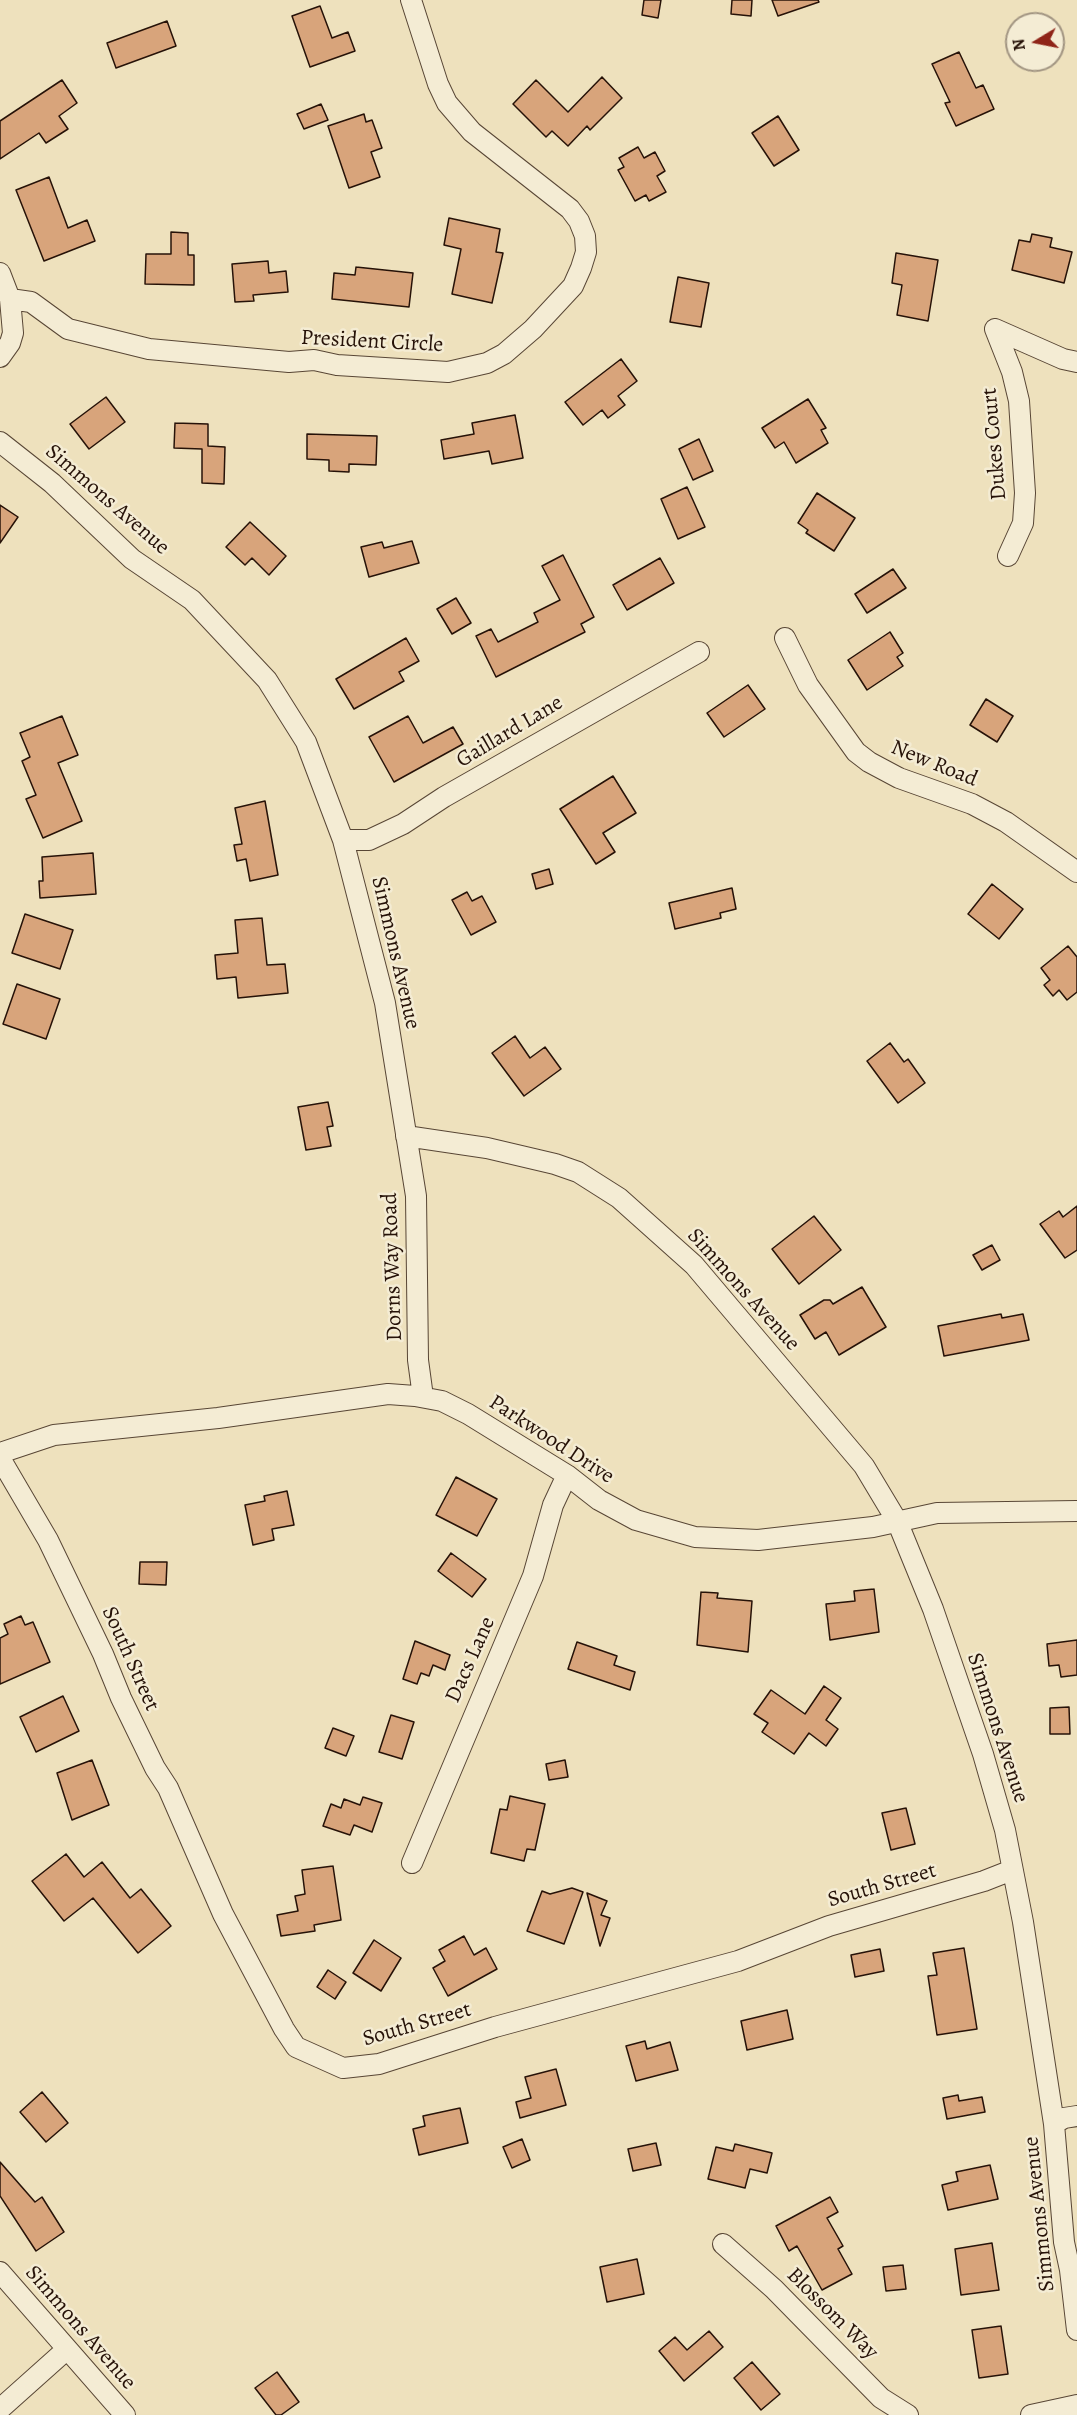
<!DOCTYPE html>
<html>
<head>
<meta charset="utf-8">
<style>
  body { margin:0 }
  #map { position:relative; width:1077px; height:2415px; overflow:hidden; background:#eee1bd; font-family:Alegreya,serif }
  canvas { display:block }
  .north { position:absolute; left:1005px; top:12px; width:60px; height:60px; box-sizing:border-box; background:#f4ecd4; border:2px solid #a29582; border-radius:50%; rotate:260deg; font-size:16px; font-weight:700; line-height:24px; text-align:center; color:#261208 }
  .north::after { content:''; display:block; margin:auto; width:21px; height:27px; background:#8f2418; clip-path:polygon(50% 0,100% 100%,50% 72%,0 100%) }
</style>
</head>
<body>
<div id="map">
<canvas width="1077" height="2415"></canvas>
<div class="north">N</div>
</div>
<script>
const c = document.querySelector('canvas').getContext('2d');
c.lineJoin = 'round';
function fill(path, color) {
  c.fillStyle = color;
  c.fill(path, 'evenodd');
}
function poly(rows) {
  const path = new Path2D();
  for (const r of rows) {
    path.moveTo(r[0], r[1]);
    for (let i = 2; i < r.length; i += 2) path.lineTo(r[i], r[i + 1]);
  }
  return path;
}
function stroke(path, color, width, dash) {
  c.strokeStyle = color;
  c.lineWidth = width;
  c.lineCap = dash ? 'butt' : 'round';
  c.setLineDash(dash || []);
  c.stroke(path);
}
function label(font, color, halo, rows, align = 'center') {
  c.font = font + ' Alegreya,serif';
  c.lineWidth = 5;
  c.setLineDash([]);
  c.textBaseline = 'middle';
  c.strokeStyle = halo;
  c.fillStyle = color;
  for (const [text, x, y, turn = 0] of rows) {
    c.save();
    c.translate(x, y);
    c.rotate((+turn || 0) * Math.PI / 180);
    c.textAlign = isNaN(turn) ? turn : align;
    if (halo) c.strokeText(text, 0, 0);
    c.fillText(text, 0, 0);
    c.restore();
  }
}
const building = poly([
  [644,0,661,0,658,18,642,15,644,0],
  [732,0,752,0,751,16,731,14,732,0],
  [772,0,818,0,819,2,778,16,772,0],
  [320,6,332,38,348,32,355,51,310,67,292,16,320,6],
  [167,21,176,46,116,68,107,43,167,21],
  [959,52,976,88,983,85,994,109,956,126,945,103,950,102,932,64,959,52],
  [602,77,622,98,590,130,587,126,568,146,552,131,546,137,513,104,536,80,568,112,602,77],
  [62,80,77,103,59,116,68,129,46,143,39,133,0,159,0,121,62,80],
  [321,104,328,120,304,129,297,114,321,104],
  [364,114,366,122,372,120,382,148,371,152,380,177,349,188,328,126,364,114],
  [778,116,799,150,774,166,752,133,778,116],
  [638,147,644,158,655,152,665,171,657,176,666,192,649,201,646,195,635,201,618,170,624,167,619,158,638,147],
  [49,177,68,228,87,220,95,241,44,261,16,190,49,177],
  [449,218,500,229,496,252,503,253,492,303,452,294,461,249,444,245,449,218],
  [171,232,188,233,188,255,194,255,194,285,145,284,146,254,171,254,171,232],
  [1032,234,1052,238,1050,247,1072,252,1064,283,1012,270,1019,240,1030,242,1032,234],
  [896,253,938,260,928,321,897,315,902,285,892,283,896,253],
  [268,261,269,273,286,271,288,292,253,295,254,301,235,302,232,264,268,261],
  [356,267,413,273,409,307,332,299,334,273,355,275,356,267],
  [678,277,709,283,701,327,670,322,678,277],
  [621,359,637,381,618,396,625,405,608,418,602,410,583,425,565,402,621,359],
  [106,397,125,422,89,449,70,424,106,397],
  [808,399,826,428,821,430,828,443,796,463,784,442,775,448,762,428,808,399],
  [515,415,523,458,492,464,489,451,444,459,441,440,474,434,472,423,515,415],
  [175,423,208,424,208,446,225,447,224,484,202,483,202,449,174,448,175,423],
  [307,434,377,436,376,465,349,464,349,472,329,471,329,460,307,459,307,434],
  [699,439,713,471,693,480,679,449,699,439],
  [687,487,705,527,678,539,661,499,687,487],
  [817,493,855,518,834,551,806,533,808,530,798,523,817,493],
  [0,505,18,517,0,543,0,505],
  [250,522,286,556,269,575,252,558,245,565,226,547,250,522],
  [412,541,419,563,369,577,361,547,382,542,384,548,412,541],
  [563,555,594,617,581,624,585,632,496,677,476,636,491,629,498,642,538,622,534,613,560,600,542,566,563,555],
  [660,558,674,583,627,610,613,585,660,558],
  [893,569,906,588,867,613,855,594,893,569],
  [456,598,471,623,452,634,437,609,456,598],
  [890,632,903,653,897,657,903,666,867,690,848,660,890,632],
  [406,638,419,661,399,672,404,681,354,709,336,679,406,638],
  [748,685,765,709,724,737,707,713,748,685],
  [986,699,1013,716,997,742,970,725,986,699],
  [62,716,78,755,58,763,82,821,43,838,26,799,36,795,22,761,30,757,20,733,62,716],
  [408,716,423,743,453,727,463,744,394,782,369,737,408,716],
  [613,776,636,813,603,833,615,852,596,864,560,809,613,776],
  [265,801,278,875,250,881,246,859,237,861,234,845,242,844,235,808,265,801],
  [93,853,96,894,40,898,39,881,43,881,42,857,93,853],
  [549,869,553,884,536,889,532,874,549,869],
  [992,884,1023,909,999,939,968,914,992,884],
  [732,888,736,909,720,913,721,918,675,929,669,903,732,888],
  [467,892,472,901,482,896,496,922,471,935,452,900,467,892],
  [25,914,73,930,60,969,12,953,25,914],
  [262,918,267,965,285,964,288,993,238,998,236,977,217,979,215,955,238,953,235,920,262,918],
  [1068,946,1077,957,1077,992,1067,1000,1059,990,1053,996,1044,985,1050,980,1041,968,1068,946],
  [17,984,60,999,46,1039,3,1024,17,984],
  [515,1036,530,1058,545,1047,561,1069,524,1096,492,1053,515,1036],
  [890,1043,904,1062,908,1059,925,1083,898,1103,867,1061,890,1043],
  [328,1102,333,1126,327,1127,331,1146,306,1150,298,1107,328,1102],
  [1077,1206,1077,1250,1065,1258,1040,1224,1059,1211,1063,1217,1077,1206],
  [814,1216,841,1250,799,1284,772,1249,814,1216],
  [992,1245,1000,1260,982,1270,973,1255,992,1245],
  [862,1287,886,1327,839,1355,826,1332,815,1339,800,1315,824,1300,830,1300,833,1304,862,1287],
  [1001,1314,1002,1318,1023,1314,1029,1340,944,1356,938,1326,1001,1314],
  [456,1477,497,1499,477,1536,436,1515,456,1477],
  [287,1491,294,1525,272,1529,274,1540,253,1545,245,1505,265,1501,264,1496,287,1491],
  [451,1553,486,1579,472,1597,438,1571,451,1553],
  [140,1562,167,1562,166,1585,139,1584,140,1562],
  [874,1589,879,1632,830,1640,826,1604,855,1601,854,1591,874,1589],
  [701,1592,718,1593,717,1598,752,1601,748,1652,697,1645,701,1592],
  [21,1616,25,1625,33,1622,50,1662,0,1684,0,1638,8,1634,4,1624,21,1616],
  [1077,1640,1077,1675,1061,1677,1059,1665,1049,1666,1047,1644,1077,1640],
  [415,1641,450,1655,445,1670,433,1665,429,1676,421,1673,417,1684,403,1679,415,1641],
  [577,1642,617,1656,614,1665,635,1672,630,1690,568,1669,577,1642],
  [824,1686,841,1698,826,1720,838,1729,826,1746,809,1733,794,1754,762,1732,768,1723,754,1714,771,1690,805,1714,824,1686],
  [63,1696,79,1731,36,1752,20,1717,63,1696],
  [1069,1707,1070,1734,1050,1734,1050,1708,1069,1707],
  [391,1715,414,1722,402,1759,379,1752,391,1715],
  [333,1728,354,1736,346,1756,325,1748,333,1728],
  [92,1760,109,1805,72,1820,57,1773,92,1760],
  [565,1760,568,1777,549,1780,546,1764,565,1760],
  [510,1796,545,1804,535,1850,527,1849,524,1861,491,1853,500,1809,507,1810,510,1796],
  [363,1797,382,1803,372,1832,354,1825,350,1835,323,1826,331,1804,341,1808,344,1799,360,1805,363,1797],
  [906,1808,915,1844,891,1850,882,1813,906,1808],
  [66,1854,84,1877,102,1862,130,1898,141,1889,171,1926,138,1953,93,1898,64,1921,32,1881,66,1854],
  [333,1866,341,1920,314,1925,315,1931,281,1936,277,1915,298,1911,295,1896,305,1894,302,1870,333,1866],
  [572,1888,583,1892,564,1944,527,1931,542,1891,550,1894,572,1888],
  [587,1893,607,1901,601,1915,610,1918,600,1946,587,1893],
  [464,1936,474,1955,486,1948,497,1969,448,1996,433,1968,445,1961,439,1950,464,1936],
  [374,1940,401,1958,381,1991,353,1973,374,1940],
  [964,1948,977,2029,937,2035,928,1976,937,1975,933,1953,964,1948],
  [880,1949,884,1971,855,1977,851,1955,880,1949],
  [328,1970,346,1982,335,1999,317,1987,328,1970],
  [787,2010,793,2039,747,2050,741,2021,787,2010],
  [645,2041,647,2049,670,2042,678,2070,636,2081,626,2046,645,2041],
  [556,2069,566,2105,520,2118,516,2102,531,2098,525,2077,556,2069],
  [42,2092,68,2123,46,2142,20,2112,42,2092],
  [958,2095,959,2101,982,2097,985,2112,947,2119,943,2098,958,2095],
  [460,2108,468,2143,419,2155,413,2129,425,2126,423,2116,460,2108],
  [522,2139,530,2160,512,2168,503,2147,522,2139],
  [656,2143,661,2165,633,2171,628,2149,656,2143],
  [735,2144,772,2153,767,2173,750,2169,745,2188,708,2179,716,2147,733,2151,735,2144],
  [0,2162,35,2202,42,2197,64,2232,36,2251,0,2196,0,2162],
  [990,2165,998,2199,948,2210,942,2185,958,2181,956,2172,990,2165],
  [830,2197,838,2212,827,2218,843,2246,838,2249,852,2274,822,2290,797,2246,789,2251,776,2226,830,2197],
  [992,2243,999,2290,961,2295,955,2249,992,2243],
  [637,2259,644,2294,607,2302,600,2267,637,2259],
  [903,2265,906,2289,886,2291,883,2267,903,2265],
  [1001,2326,1008,2374,979,2378,972,2330,1001,2326],
  [709,2331,723,2347,684,2381,659,2351,675,2337,687,2350,709,2331],
  [752,2362,780,2394,761,2410,734,2378,752,2362],
  [277,2372,299,2402,281,2415,276,2415,255,2388,277,2372]
]);
fill(building, '#d8a47b');
stroke(building, '#261208', 1.5);
const street = poly([
  [0,273,10,299,13,333,10,343,0,357],
  [10,299,31,302,68,329,149,349,289,362,314,360,337,365,448,372,487,363,504,354,533,329,573,286,581,268,586,252,585,236,579,221,570,209,472,132,447,103,438,84,411,0],
  [995,329,1012,372,1019,401,1025,493,1023,523,1008,556],
  [995,329,1063,359,1077,362],
  [0,442,52,483,132,559,192,600,267,680,306,742,343,840,385,1003,416,1196,418,1360,423,1397],
  [785,638,808,685,856,752,869,762,899,778,972,804,1006,822,1077,872],
  [343,840,369,840,403,824,444,797,699,652],
  [406,1136,487,1148,555,1164,578,1172,619,1198,694,1265,864,1466,897,1521,933,1609,983,1754,1005,1830,1023,1922,1054,2124,1064,2242,1070,2270,1077,2330],
  [0,1453,54,1435,218,1418,388,1394,415,1396,442,1401,468,1414,567,1475,599,1500,636,1520,695,1537,758,1540,873,1527,937,1513,1077,1511],
  [0,1458,48,1540,103,1654,121,1698,155,1768,168,1788,223,1914,284,2029,296,2047,343,2068,379,2064,495,2027,738,1961,829,1926,984,1881,1012,1870],
  [412,1863,533,1576,553,1505,567,1475],
  [1054,2124,1064,2118,1077,2116],
  [723,2244,774,2289,881,2398,908,2415],
  [0,2272,125,2415],
  [0,2409,66,2350],
  [1031,2415,1077,2405]
]);
stroke(street, '#584635', 22);
stroke(street, '#f4ecd4', 20);
label('22px', '#261208', '#f4ecd4', [
  ["President Circle",372,342,3],
  ["Dukes Court",995,444,-95],
  ["Simmons Avenue",107,500,41],
  ["Gaillard Lane",510,732,-31],
  ["New Road",934,764,22],
  ["Simmons Avenue",395,953,77],
  ["Dorns Way Road",393,1267,-92],
  ["Simmons Avenue",743,1290,48],
  ["Parkwood Drive",551,1440,33],
  ["South Street",130,1659,66],
  ["Dacs Lane",471,1660,-66],
  ["Simmons Avenue",997,1728,72],
  ["South Street",882,1886,-16],
  ["South Street",417,2025,-16],
  ["Simmons Avenue",1040,2214,-96],
  ["Blossom Way",832,2314,45],
  ["Simmons Avenue",80,2328,49]
]);
</script>
</body>
</html>
